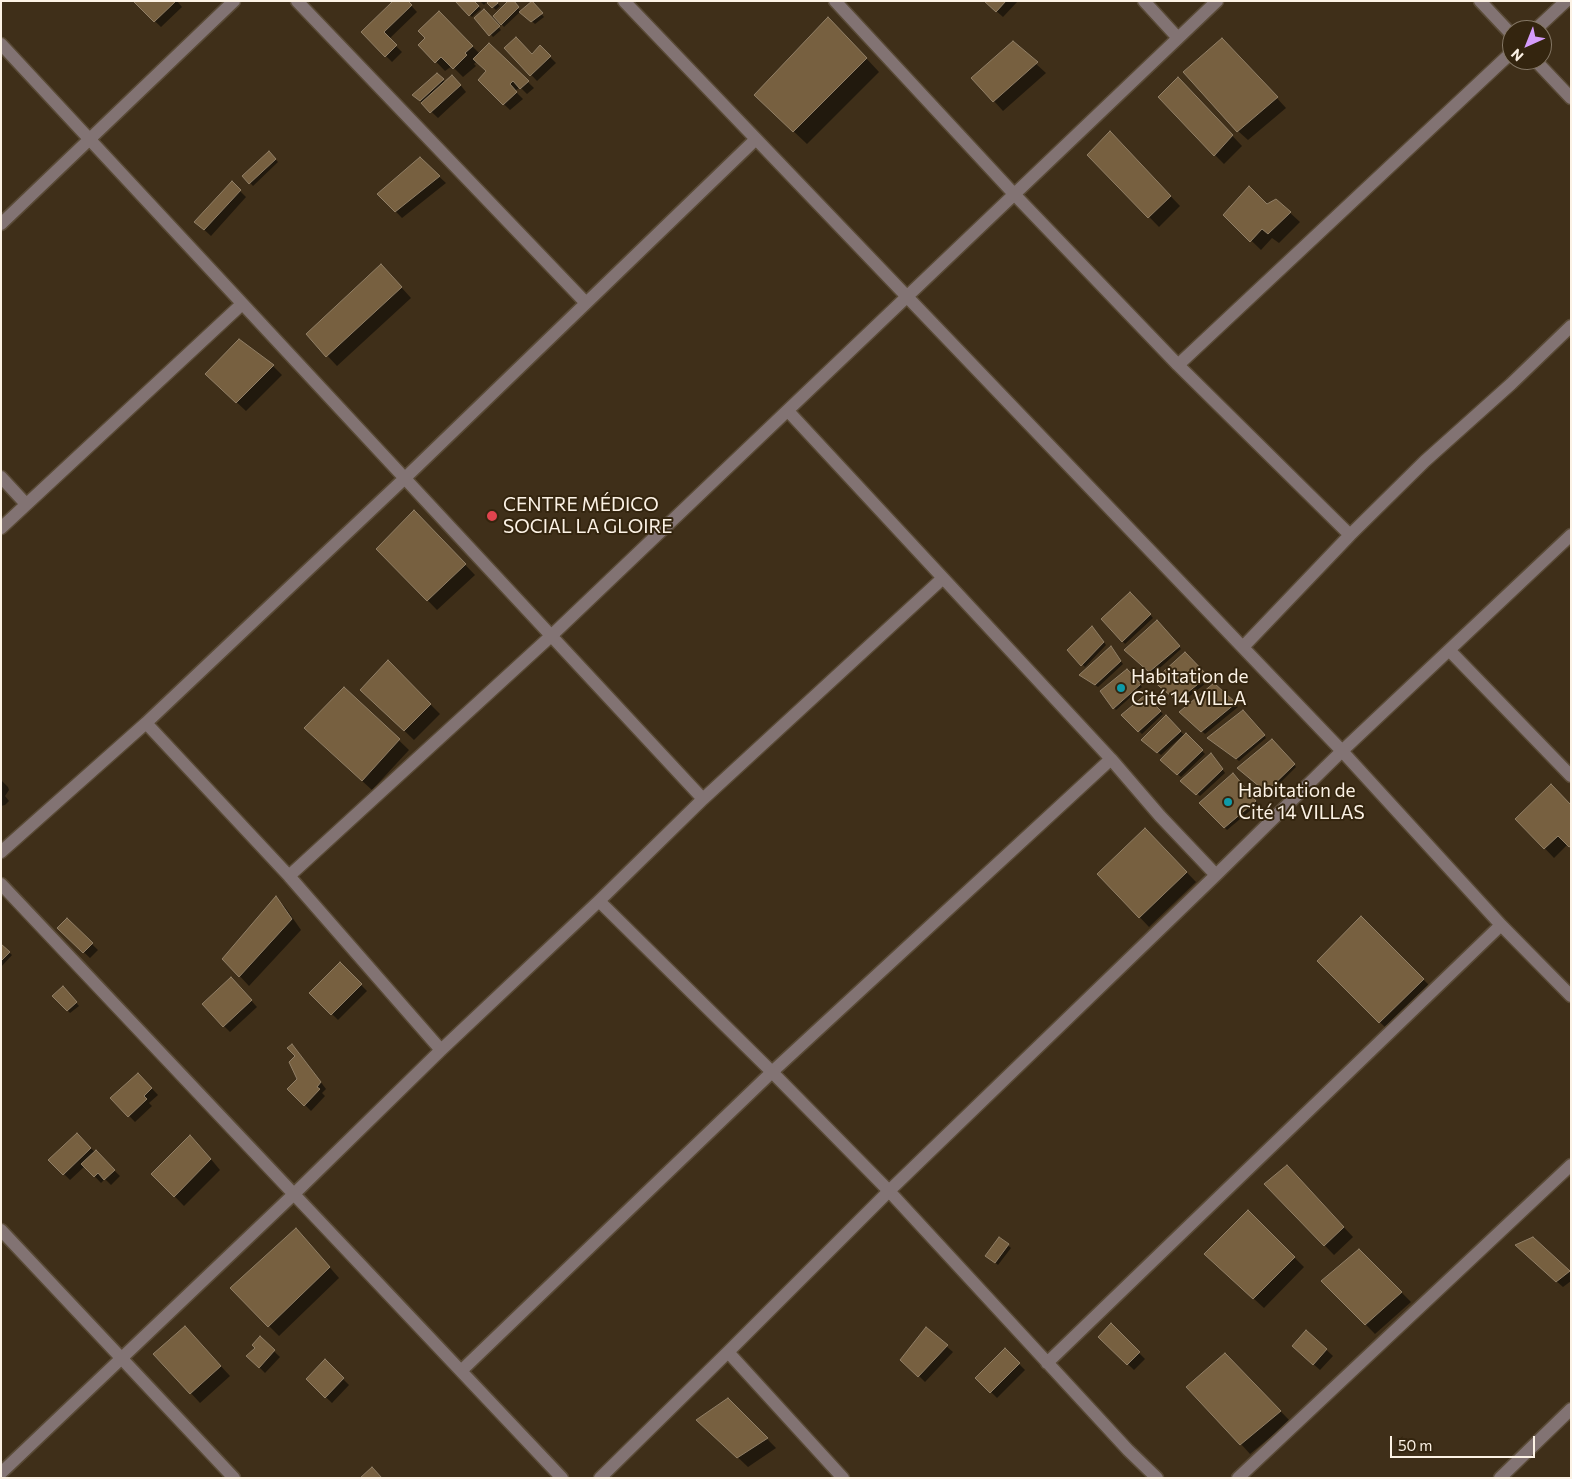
<!DOCTYPE html>
<html>
<head>
<meta charset="utf-8">
<style>
  body { margin:0 }
  #map { position:relative; width:1572px; height:1479px; overflow:hidden; background:#3f2f19; font-family:Commissioner,sans-serif }
  canvas { display:block }
  .frame { position:absolute; inset:0; border:2px solid #fcf2e5; pointer-events:none }
  .north { position:absolute; left:1502px; top:20px; width:50px; height:50px; box-sizing:border-box; background:#34250f; border:1px solid #847765; border-radius:50%; rotate:224deg; font-size:14px; font-weight:700; line-height:20px; text-align:center; color:#fcf2e5 }
  .north::after { content:''; display:block; margin:auto; width:18px; height:22px; background:#d59cfb; clip-path:polygon(50% 0,100% 100%,50% 72%,0 100%) }
  .scale { position:absolute; left:1390px; top:1436px; width:145px; height:22px; box-sizing:border-box; border:2px solid #fcf2e5; border-top:0; padding-left:6px; font-size:15px; line-height:18px; white-space:nowrap; color:#fcf2e5; -webkit-text-stroke:4px #34250f; paint-order:stroke }
</style>
</head>
<body>
<div id="map">
<canvas width="1572" height="1479"></canvas>
<div class="frame"></div>
<div class="north">N</div>
<div class="scale">50 m</div>
</div>
<script>
const c = document.querySelector('canvas').getContext('2d');
c.lineJoin = 'round';
function fill(path, color) {
  c.fillStyle = color;
  c.fill(path, 'evenodd');
}
function poly(rows) {
  const path = new Path2D();
  for (const r of rows) {
    path.moveTo(r[0], r[1]);
    for (let i = 2; i < r.length; i += 2) path.lineTo(r[i], r[i + 1]);
  }
  return path;
}
function stroke(path, color, width, dash) {
  c.strokeStyle = color;
  c.lineWidth = width;
  c.lineCap = dash ? 'butt' : 'round';
  c.setLineDash(dash || []);
  c.stroke(path);
}
function label(font, color, halo, rows, align = 'center') {
  c.font = font + ' Commissioner,sans-serif';
  c.lineWidth = 4;
  c.setLineDash([]);
  c.textBaseline = 'middle';
  c.strokeStyle = halo;
  c.fillStyle = color;
  for (const [text, x, y, turn = 0] of rows) {
    c.save();
    c.translate(x, y);
    c.rotate((+turn || 0) * Math.PI / 180);
    c.textAlign = isNaN(turn) ? turn : align;
    if (halo) c.strokeText(text, 0, 0);
    c.fillText(text, 0, 0);
    c.restore();
  }
}
fill(poly([
  [134,1,177,1,182,7,161,27],
  [407,1,417,12,389,39,402,52,392,62,362,32],
  [456,1,473,1,481,9,472,17],
  [480,1,495,1,500,6,496,10,487,1,484,5],
  [512,1,521,12,531,3,544,17,535,24,524,14,521,11,504,27,494,16],
  [985,1,1018,1,1003,17],
  [484,10,501,30,493,37,476,18],
  [439,13,480,54,489,44,534,88,527,94,520,87,515,91,523,99,510,110,479,80,487,72,477,61,474,64,476,66,463,77,452,66,445,71,420,45,427,38],
  [841,31,879,72,807,144,769,108],
  [1013,43,1046,73,1003,111,994,101],
  [540,47,556,63,537,81,506,48,532,55],
  [1232,49,1286,108,1248,140,1238,131],
  [437,75,445,82,458,82,466,92,438,118,414,95],
  [1187,88,1242,146,1224,164,1215,155],
  [1119,142,1180,206,1159,227,1089,155],
  [269,152,278,162,253,186,244,176],
  [420,159,446,183,402,218,379,194],
  [232,183,246,197,211,236,196,222],
  [1276,200,1300,222,1279,243,1272,238,1261,250,1225,215,1267,206],
  [391,276,411,298,337,366,307,334],
  [273,366,282,375,246,411,216,383],
  [414,512,475,575,437,610,378,549],
  [1130,593,1153,618,1125,644,1102,619],
  [1157,622,1181,649,1153,674,1126,650],
  [1095,630,1106,645,1085,667,1068,650],
  [1113,651,1123,664,1098,687,1083,677],
  [1185,653,1210,680,1181,703,1158,683],
  [388,662,440,714,414,740,362,690],
  [1127,671,1142,687,1116,710,1114,708],
  [1214,685,1238,707,1205,734,1181,712],
  [344,688,409,750,372,790,315,738],
  [1145,696,1163,714,1142,734,1123,716],
  [1243,711,1266,738,1239,761,1211,740],
  [1166,717,1185,736,1186,735,1205,754,1181,777,1162,760,1184,736,1183,735,1161,755,1145,743],
  [1272,741,1296,767,1269,794,1241,771],
  [1214,758,1225,773,1200,796,1182,781],
  [1236,778,1258,804,1227,830,1201,803],
  [1,780,8,787,9,790,5,796,9,801,5,805,1,806],
  [1571,807,1571,847,1568,844,1554,858,1517,819],
  [1155,839,1196,882,1149,927,1099,874],
  [276,898,285,907,301,930,249,986,224,959],
  [1361,918,1436,992,1393,1035,1318,961],
  [67,920,98,950,90,958,59,928],
  [1,945,12,955,1,967],
  [340,964,367,991,338,1020,311,993],
  [237,985,257,1007,230,1032,224,1026],
  [63,988,79,1006,70,1013,54,996],
  [298,1052,326,1089,322,1093,325,1096,311,1111,289,1089,299,1079,296,1056],
  [138,1074,158,1095,149,1103,152,1106,135,1122,112,1098],
  [77,1135,120,1176,111,1185,105,1179,101,1183,85,1166,70,1180,50,1160],
  [200,1146,220,1170,184,1206,153,1174],
  [1296,1176,1353,1237,1334,1255,1265,1184],
  [1248,1212,1304,1267,1264,1308,1215,1263],
  [1000,1238,1011,1248,998,1265,990,1258],
  [1532,1238,1571,1273,1571,1281,1563,1287,1523,1252],
  [305,1239,339,1278,279,1336,232,1289],
  [1359,1250,1411,1302,1375,1334,1323,1281],
  [1111,1325,1145,1359,1134,1370,1100,1337],
  [926,1329,953,1352,925,1382,902,1359],
  [1306,1331,1333,1356,1320,1370,1300,1352],
  [194,1337,230,1376,200,1403,155,1354],
  [260,1338,280,1357,265,1373,248,1356,256,1348],
  [1005,1350,1025,1370,997,1398,977,1378],
  [1225,1354,1290,1421,1250,1454,1241,1444],
  [325,1361,349,1385,332,1403,307,1379],
  [728,1399,776,1448,748,1467,708,1429]
]), '#0007');
const building = poly([
  [133,1,176,1,154,22,133,1],
  [393,1,408,1,412,5,384,32,397,45,385,57,361,32,393,1],
  [455,1,474,1,479,6,469,16,455,1],
  [489,1,497,1,498,3,492,8,487,3,489,1],
  [508,1,514,1,519,7,501,25,493,16,508,1],
  [532,1,543,13,531,22,519,12,532,1],
  [984,1,1006,1,996,12,984,1],
  [484,9,500,26,489,36,474,18,484,9],
  [439,11,473,46,465,53,467,55,453,69,441,57,435,63,418,45,425,38,418,31,439,11],
  [828,17,867,58,793,132,754,95,828,17],
  [516,37,532,54,540,45,551,56,530,76,504,48,516,37],
  [1222,38,1278,97,1237,132,1183,72,1222,38],
  [1013,41,1038,62,993,102,971,78,1013,41],
  [489,43,529,81,520,89,513,81,510,84,517,92,503,105,478,80,486,71,473,59,489,43],
  [437,73,444,79,420,101,412,95,437,73],
  [452,75,461,85,430,113,421,103,452,75],
  [1178,77,1233,135,1214,156,1158,97,1178,77],
  [1110,131,1171,196,1148,218,1087,155,1110,131],
  [269,151,276,159,249,184,242,176,269,151],
  [420,157,440,176,395,212,377,194,420,157],
  [232,181,241,190,204,230,194,222,232,181],
  [1249,186,1267,204,1276,199,1291,212,1268,234,1262,229,1250,242,1223,215,1249,186],
  [381,264,402,287,326,357,306,334,381,264],
  [239,339,274,365,236,403,205,374,239,339],
  [414,510,466,564,427,601,376,549,414,510],
  [1130,592,1151,614,1122,642,1101,619,1130,592],
  [1157,620,1180,646,1149,672,1124,650,1157,620],
  [1092,626,1104,642,1081,666,1067,650,1092,626],
  [1111,646,1121,661,1095,685,1079,675,1111,646],
  [1185,652,1208,676,1177,701,1153,681,1185,652],
  [388,660,431,704,404,731,360,690,388,660],
  [1127,669,1141,684,1113,709,1100,691,1127,669],
  [1214,683,1236,703,1201,732,1179,712,1214,683],
  [344,687,400,739,362,781,304,728,344,687],
  [1145,695,1161,711,1138,732,1121,715,1145,695],
  [1243,710,1265,735,1236,759,1207,738,1243,710],
  [1166,715,1181,731,1157,753,1141,740,1166,715],
  [1186,733,1203,750,1177,775,1160,760,1186,733],
  [1272,739,1295,764,1266,792,1237,768,1272,739],
  [1211,753,1223,769,1196,795,1180,781,1211,753],
  [1233,773,1256,801,1224,828,1199,803,1233,773],
  [1551,784,1571,805,1571,846,1569,847,1558,836,1544,849,1515,819,1551,784],
  [1145,828,1187,872,1139,918,1097,874,1145,828],
  [276,896,292,919,239,977,222,959,276,896],
  [1361,916,1424,979,1379,1023,1317,961,1361,916],
  [67,918,93,943,83,953,57,928,67,918],
  [1,944,10,952,1,961,1,944],
  [340,962,362,984,331,1015,309,993,340,962],
  [231,977,252,1000,223,1027,202,1004,231,977],
  [63,986,77,1002,67,1011,52,996,63,986],
  [292,1044,321,1082,317,1087,320,1089,304,1106,287,1089,297,1079,289,1062,295,1056,287,1048,292,1044],
  [138,1073,152,1088,144,1096,147,1099,128,1117,110,1098,138,1073],
  [77,1133,91,1148,63,1175,48,1160,77,1133],
  [190,1135,211,1159,174,1197,151,1174,190,1135],
  [96,1150,115,1170,104,1180,98,1173,94,1177,81,1164,96,1150],
  [1287,1165,1344,1227,1324,1246,1264,1184,1287,1165],
  [1248,1210,1295,1257,1253,1299,1204,1254,1248,1210],
  [296,1228,330,1267,268,1327,230,1288,296,1228],
  [999,1237,1009,1244,995,1263,985,1256,999,1237],
  [1533,1237,1570,1271,1556,1282,1515,1245,1533,1237],
  [1359,1249,1402,1292,1365,1325,1321,1281,1359,1249],
  [1111,1323,1140,1352,1127,1365,1098,1337,1111,1323],
  [185,1326,221,1366,190,1394,153,1354,185,1326],
  [926,1327,948,1345,918,1377,900,1360,926,1327],
  [1306,1330,1327,1349,1313,1365,1292,1346,1306,1330],
  [260,1336,275,1350,259,1368,246,1356,255,1348,252,1345,260,1336],
  [1005,1348,1020,1363,990,1393,975,1378,1005,1348],
  [1225,1353,1281,1411,1240,1445,1186,1387,1225,1353],
  [325,1359,344,1378,325,1398,306,1379,325,1359],
  [728,1398,768,1438,737,1458,696,1420,728,1398],
  [372,1467,382,1478,360,1478,372,1467]
]);
fill(building, '#776040');
stroke(building, '#917f66', 1);
const minor = poly([
  [297,1,586,303],
  [624,1,1342,751,1501,925,1571,996],
  [835,1,1014,194,1178,365,1350,535],
  [1144,1,1178,38],
  [1480,1,1512,35],
  [1535,30,1566,1],
  [1,44,703,799],
  [1535,60,1571,98],
  [1,224,234,1],
  [1178,365,1512,52],
  [1,477,26,504],
  [1,528,242,304],
  [1243,647,1350,535,1425,461,1511,384,1571,326],
  [1449,650,1571,776],
  [146,723,289,876,441,1050],
  [1111,759,1160,816,1216,875],
  [1,852,146,723,405,478,756,139],
  [289,876,551,636,1217,1],
  [1,884,562,1478],
  [599,901,772,1072,889,1191,1128,1450,1157,1478],
  [1,1230,234,1478],
  [728,1352,843,1478],
  [1047,1363,1501,925],
  [461,1371,772,1072,1111,759,788,411],
  [1,1473,294,1194,441,1050,599,901,703,799,943,578],
  [600,1478,728,1352,889,1191,1216,875,1342,751,1571,535],
  [1238,1478,1571,1165],
  [1500,1478,1571,1409]
]);
stroke(minor, '#594a36', 15);
stroke(minor, '#827373', 12);
for (const [x, y, r, color] of [
  [492,516,6,"#e0444e"],
  [1121,688,5,"#0f9aa8"],
  [1228,802,5,"#0f9aa8"]
]) {
  const dot = new Path2D();
  dot.arc(x, y, r, 0, 2 * Math.PI);
  c.fillStyle = color;
  c.fill(dot);
  stroke(dot, '#34250f', 2);
}
label('19px', '#fcf2e5', '#34250f', [
  ["CENTRE MÉDICO",503,505],
  ["SOCIAL LA GLOIRE",503,527],
  ["Habitation de",1131,677],
  ["Cité 14 VILLA",1131,699],
  ["Habitation de",1238,791],
  ["Cité 14 VILLAS",1238,813]
], 'left');
</script>
</body>
</html>
